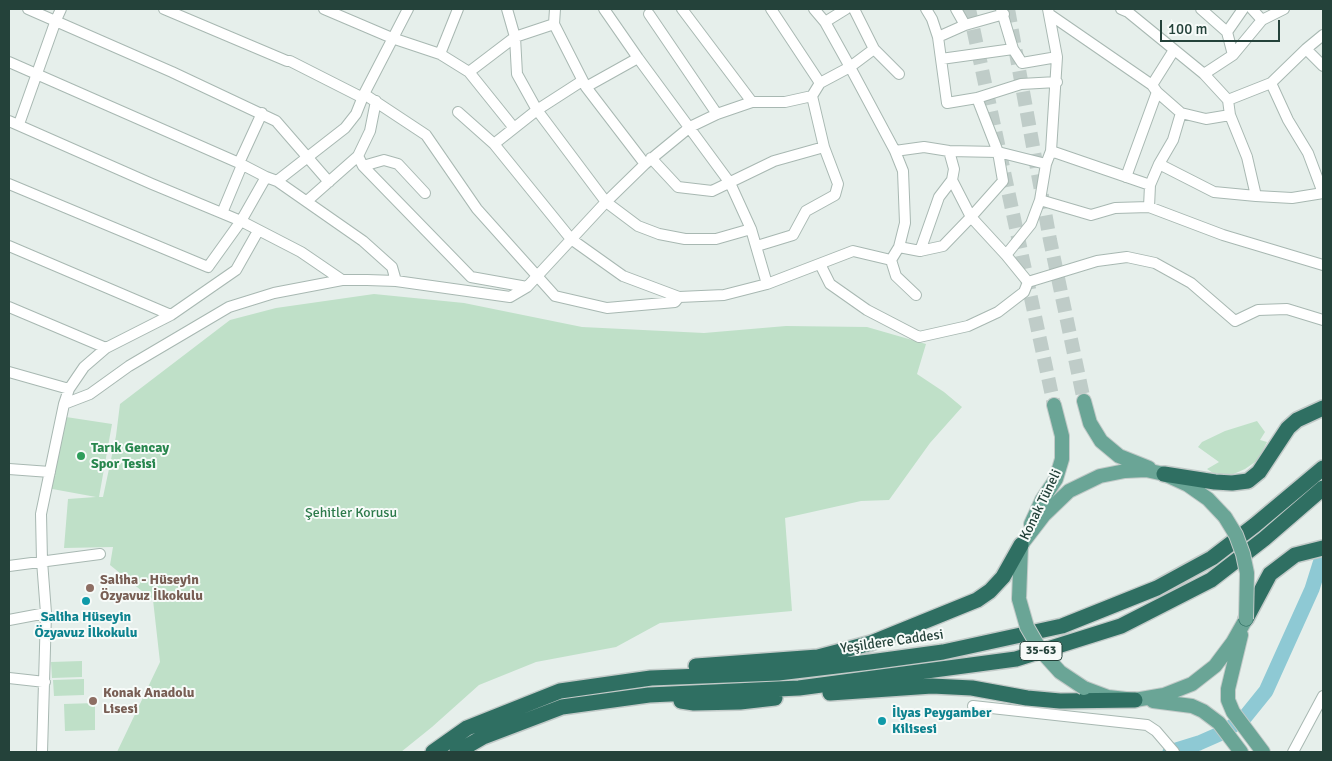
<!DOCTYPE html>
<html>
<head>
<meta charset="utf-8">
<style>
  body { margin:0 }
  #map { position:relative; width:1332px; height:761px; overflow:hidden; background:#e6efeb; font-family:Signika,sans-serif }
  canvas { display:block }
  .frame { position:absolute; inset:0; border:10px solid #24423a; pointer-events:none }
  .scale { position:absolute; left:1160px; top:20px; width:120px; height:22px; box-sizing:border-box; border:2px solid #24423a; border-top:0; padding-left:6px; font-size:15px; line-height:18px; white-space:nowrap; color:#24423a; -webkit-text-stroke:4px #f7fbf9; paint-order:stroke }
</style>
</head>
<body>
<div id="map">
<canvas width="1332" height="761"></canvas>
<div class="frame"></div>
<div class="scale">100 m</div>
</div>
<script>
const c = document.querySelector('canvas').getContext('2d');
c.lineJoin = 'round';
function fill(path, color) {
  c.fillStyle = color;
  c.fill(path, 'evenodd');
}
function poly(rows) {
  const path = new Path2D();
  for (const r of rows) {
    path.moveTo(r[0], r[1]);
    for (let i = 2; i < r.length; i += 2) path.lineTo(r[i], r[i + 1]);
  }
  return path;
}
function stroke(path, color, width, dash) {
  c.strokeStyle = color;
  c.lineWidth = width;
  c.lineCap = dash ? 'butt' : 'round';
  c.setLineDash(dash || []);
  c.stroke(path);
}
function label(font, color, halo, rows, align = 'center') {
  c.font = font + ' Signika,sans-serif';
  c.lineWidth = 4;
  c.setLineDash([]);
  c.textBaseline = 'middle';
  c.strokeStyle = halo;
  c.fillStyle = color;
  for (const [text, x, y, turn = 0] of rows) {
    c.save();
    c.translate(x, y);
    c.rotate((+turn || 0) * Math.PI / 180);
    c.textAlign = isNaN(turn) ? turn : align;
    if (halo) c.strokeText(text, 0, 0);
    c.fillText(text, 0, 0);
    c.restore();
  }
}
fill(poly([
  [374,294,464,303,582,327,704,333,786,326,867,327,926,344,917,374,944,392,962,407,930,443,889,500,861,501,785,518,792,611,660,623,616,647,536,662,479,685,432,727,401,752,117,752,160,662,153,600,110,565,113,547,64,548,68,499,96,497,47,488,66,417,112,424,99,497,103,497,116,436,120,404,230,320,276,308],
  [1257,421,1265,432,1260,440,1267,442,1258,460,1245,469,1229,476,1213,473,1207,469,1219,462,1198,447,1202,442,1225,431],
  [82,661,82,677,52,678,51,662],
  [84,679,84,695,54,696,53,680],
  [95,703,95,730,65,731,64,704]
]), '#bfe0c8');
stroke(poly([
  [1170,752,1199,743,1224,732,1245,717,1266,691,1312,589,1323,554]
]), '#8ec9d4', 15);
stroke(poly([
  [969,9,1054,405],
  [1008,9,1050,240,1084,401]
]), '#bfccc8', 14, [14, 7]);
const minor = poly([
  [28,9,172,72,276,121,329,182],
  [164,9,287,61,290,61,363,98],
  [324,9,392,38,440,54,469,72,514,128],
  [507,9,515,37,517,74,537,110,606,202,638,226,659,234,685,239,716,239,751,229],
  [555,9,554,24,586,87,645,164],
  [604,9,638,58,730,183,751,229,767,284],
  [682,9,752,102],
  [814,9,825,22,850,67,820,83],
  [854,9,874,49],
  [926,9,932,19,938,37,947,103,977,98,998,152,1003,181,971,217,1006,255,1031,224,1040,200,1046,164,1051,151,1057,57,1048,9],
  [956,9,965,25,1004,14],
  [1001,9,1013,49,1022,63,1057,57],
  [1121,9,1128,12,1204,74,1233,55,1262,20,1284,9],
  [1201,9,1227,32,1233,55],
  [1252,9,1262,20],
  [649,14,717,114],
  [1049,14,1152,85],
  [825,22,846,9],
  [1227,32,1243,9],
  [1323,35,1306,49,1271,83,1228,100,1230,115,1247,157,1256,196,1292,198,1323,193],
  [938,37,965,25],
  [1306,49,1323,66],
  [1174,50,1152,85,1157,92,1181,113,1206,119,1230,115],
  [440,54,458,9],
  [941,59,1013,49],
  [9,62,239,163,266,177],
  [469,72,515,37,554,24],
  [899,74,874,49,850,67,895,151,924,147,949,151,998,152,1046,164],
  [1204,74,1228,100],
  [1271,83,1288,120,1308,153,1323,193],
  [586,87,638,58],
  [364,94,426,135,477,209,555,296,607,308,675,302,679,297,724,295,767,284,853,251,891,260,899,247,905,223,903,171,895,151],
  [977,98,1021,84,1057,82],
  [458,112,494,144,571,239,623,276,679,297],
  [9,121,152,184,241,221,301,252,342,280],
  [19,124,56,20,61,9],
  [494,144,537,110,582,81],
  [1051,151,1150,185,1149,207,1223,235,1323,265],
  [358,156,363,166,471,277,527,287],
  [651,158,678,187,712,191,774,161,824,147],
  [239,163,262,113],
  [1159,164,1214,192,1256,196],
  [363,166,384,160,398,164,425,193],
  [1126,177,1157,92],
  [277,181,363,241,392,267,396,281],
  [9,184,208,267,241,221,266,177,277,181,345,128,356,114,364,94,408,9],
  [1150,185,1159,164,1173,140,1181,113],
  [1040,200,1091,215,1115,208,1149,207],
  [307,201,358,156,370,131,376,101],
  [222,213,242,165],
  [9,246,171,315],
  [757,246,793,235,806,211,835,195,838,184,824,147,812,96,820,83,771,9],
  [899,247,920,251,939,197,952,180],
  [920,251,943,246,971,217,952,180,954,169,949,151],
  [1006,255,1028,282],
  [891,260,896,276,916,295],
  [820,264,830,284,867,310,919,337,968,326,998,312,1024,292,1028,282,1097,261,1127,257,1155,263,1191,283,1235,321,1258,310,1287,309,1323,320],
  [9,307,106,348],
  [9,372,69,389],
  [64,404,90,394,129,366,229,307,274,293,342,280,367,280,396,281,510,297,527,287,604,204,645,164,690,127,717,114,752,102,785,102,812,96],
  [9,469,50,472],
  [9,566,100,554],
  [9,620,46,613],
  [9,678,45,682],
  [973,706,1147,725,1156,731,1174,752],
  [42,752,46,613,42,561,41,514,64,404,69,389,84,367,106,348,171,315,236,270,258,231],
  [1293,752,1323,696]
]);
const major = poly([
  [1084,401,1090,423,1101,441,1119,456,1149,468],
  [1031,524,1042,500,1056,479,1062,459,1062,436,1054,405],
  [1019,599,1021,545,1044,515,1069,491,1100,476,1125,471,1146,470,1164,474,1188,485,1208,499,1225,517],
  [1241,635,1228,689,1228,700,1233,712,1263,752],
  [1084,688,1108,697,1135,700,1164,695,1192,684,1215,666,1233,642,1246,619],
  [1153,701,1192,706,1203,711,1219,723,1241,752]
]);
const highway = poly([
  [1164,474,1215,482,1232,483,1248,481,1259,472,1288,428,1297,420,1323,408],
  [1246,619,1270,574,1295,555,1323,548],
  [696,666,818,657,871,643,977,600,990,591,1003,577,1021,545],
  [830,693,932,686,972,688,1027,698,1060,701,1135,700],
  [681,701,694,703,740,702,775,698],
  [433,752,467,728,560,691,651,678,778,673,870,662,943,652,1062,626,1157,588,1212,558,1255,525,1323,468],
  [457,752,483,737,562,707,649,695,799,688,1016,659,1121,626,1211,580,1264,539,1323,488]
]);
stroke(minor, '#a8b8b2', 12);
stroke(major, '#c2cac8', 16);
stroke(highway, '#c2cac8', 18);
stroke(minor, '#fff', 10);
stroke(major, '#6aa596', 14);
stroke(highway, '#2f6f62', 15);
const majorBridge = poly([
  [1225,517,1236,535,1243,554,1247,573,1246,619],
  [1019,599,1027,627,1041,651,1060,672,1084,688]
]);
stroke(majorBridge, '#c2cac8', 16, []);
stroke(majorBridge, '#6aa596', 14);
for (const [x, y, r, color] of [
  [81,456,5,"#2e9e5b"],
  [90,588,5,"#8d6e63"],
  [86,601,5,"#0f9aa8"],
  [93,701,5,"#8d6e63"],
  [882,721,5,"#0f9aa8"]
]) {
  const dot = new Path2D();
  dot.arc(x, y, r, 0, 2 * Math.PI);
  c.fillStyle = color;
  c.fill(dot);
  stroke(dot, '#f7fbf9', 2);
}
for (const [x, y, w] of [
  [1041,651,42]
]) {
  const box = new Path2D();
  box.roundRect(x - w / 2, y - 9.5, w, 19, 4);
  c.fillStyle = '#f7fbf9';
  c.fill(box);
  stroke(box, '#24423a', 1);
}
label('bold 12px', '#24423a', null, [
  ["35-63",1041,651]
]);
label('bold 14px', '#27864d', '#f7fbf9', [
  ["Tarık Gencay",91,448],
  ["Spor Tesisi",91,464]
], 'left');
label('14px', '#24423a', '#f7fbf9', [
  ["Konak Tüneli",1041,505,-64],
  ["Yeşildere Caddesi",892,642,-8]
]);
label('14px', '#2d7a4b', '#f7fbf9', [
  ["Şehitler Korusu",351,513]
]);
label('bold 14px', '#785e54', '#f7fbf9', [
  ["Saliha - Hüseyin",100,580],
  ["Özyavuz İlkokulu",100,596],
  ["Konak Anadolu",103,693],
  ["Lisesi",103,709]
], 'left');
label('bold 14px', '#0d838f', '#f7fbf9', [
  ["Saliha Hüseyin",86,617],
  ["Özyavuz İlkokulu",86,633],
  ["İlyas Peygamber",892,713,"left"],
  ["Kilisesi",892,729,"left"]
]);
</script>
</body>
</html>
